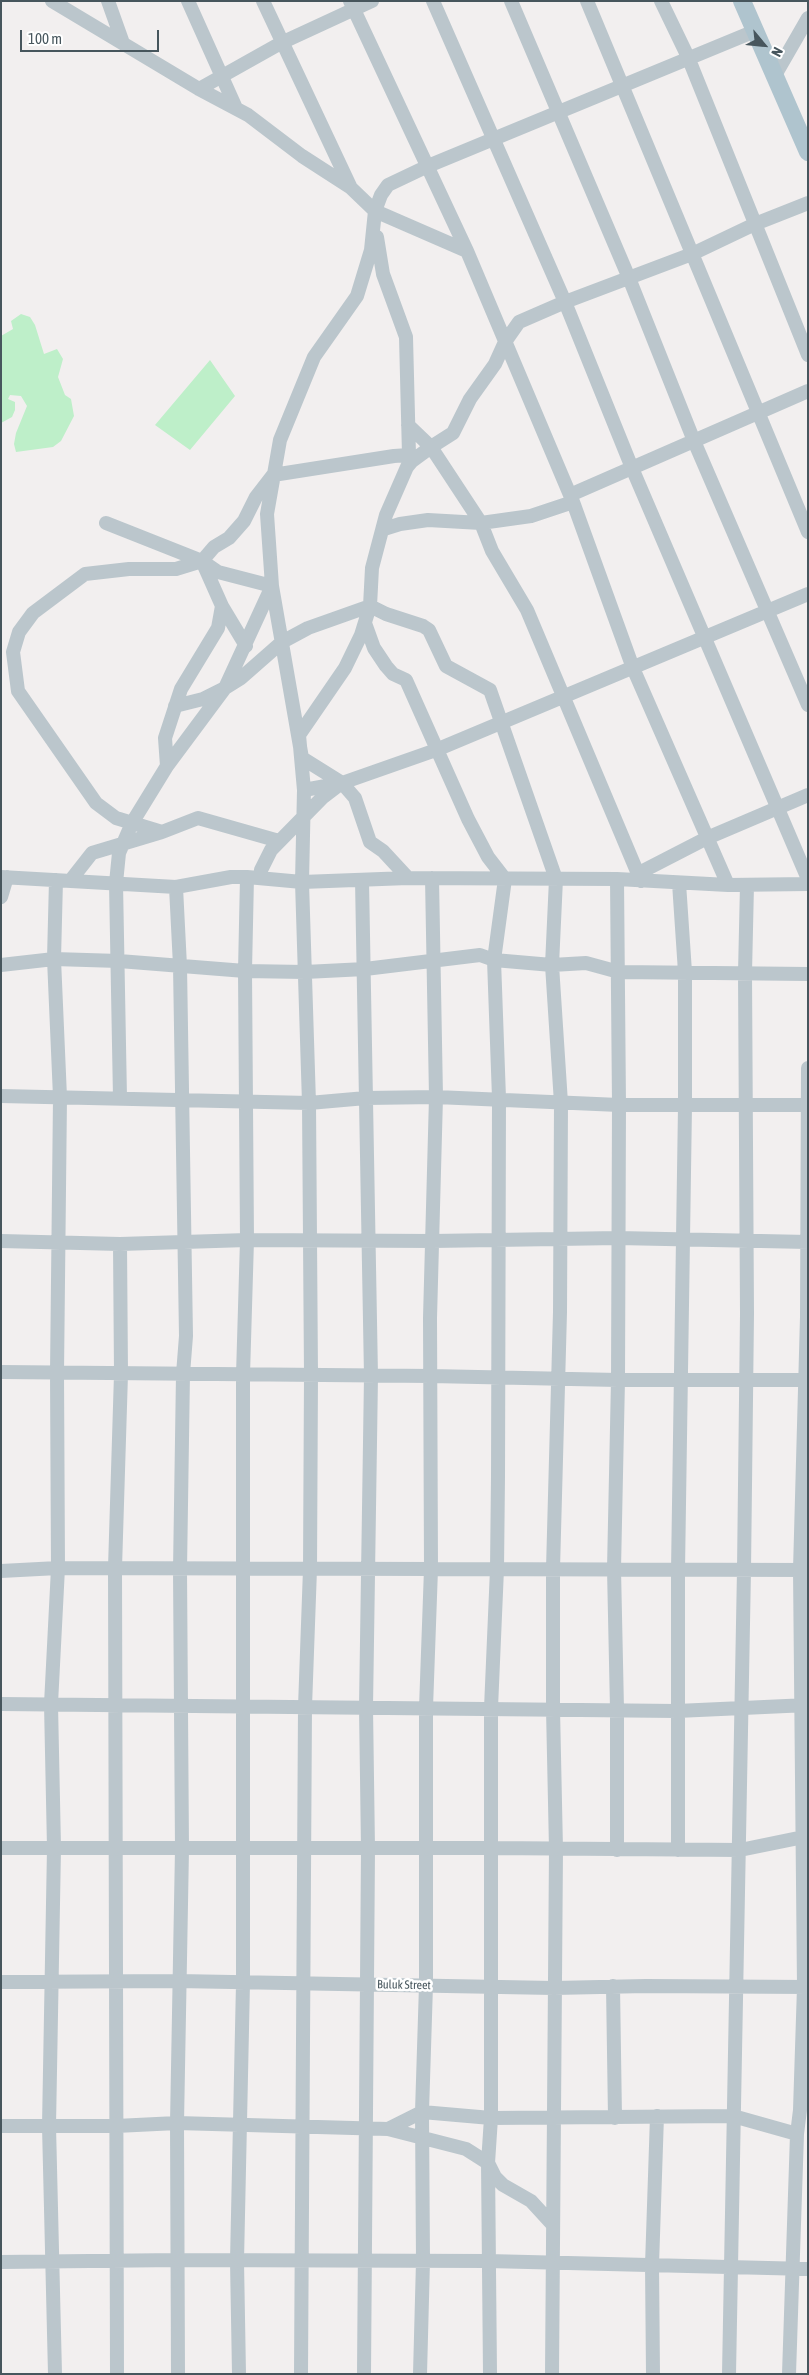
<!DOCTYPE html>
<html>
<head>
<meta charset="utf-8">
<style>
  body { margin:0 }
  #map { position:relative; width:809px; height:2375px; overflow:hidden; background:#f2efef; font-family:"Asap Condensed",sans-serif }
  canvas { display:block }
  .frame { position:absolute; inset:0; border:2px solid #47565d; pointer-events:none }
  .north { position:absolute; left:739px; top:20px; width:50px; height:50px; -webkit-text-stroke:4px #fff; paint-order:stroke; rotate:118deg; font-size:14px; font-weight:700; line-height:20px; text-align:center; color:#47565d }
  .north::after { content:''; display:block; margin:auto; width:18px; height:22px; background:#47565d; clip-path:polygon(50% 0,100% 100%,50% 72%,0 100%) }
  .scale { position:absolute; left:20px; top:30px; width:139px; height:22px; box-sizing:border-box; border:2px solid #47565d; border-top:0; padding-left:6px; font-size:15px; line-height:18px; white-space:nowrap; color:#47565d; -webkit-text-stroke:4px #fff; paint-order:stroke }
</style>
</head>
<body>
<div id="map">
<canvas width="809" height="2375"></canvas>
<div class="frame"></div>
<div class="north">N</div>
<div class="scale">100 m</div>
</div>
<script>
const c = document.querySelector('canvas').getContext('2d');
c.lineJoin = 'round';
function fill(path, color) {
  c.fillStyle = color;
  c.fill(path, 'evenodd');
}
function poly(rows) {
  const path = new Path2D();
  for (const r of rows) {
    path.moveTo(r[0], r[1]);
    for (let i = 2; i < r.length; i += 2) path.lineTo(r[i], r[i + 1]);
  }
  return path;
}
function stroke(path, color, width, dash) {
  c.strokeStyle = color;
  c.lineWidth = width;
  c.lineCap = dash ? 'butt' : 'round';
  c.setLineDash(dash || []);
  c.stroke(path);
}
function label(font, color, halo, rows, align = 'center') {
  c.font = font + ' "Asap Condensed",sans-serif';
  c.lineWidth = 5;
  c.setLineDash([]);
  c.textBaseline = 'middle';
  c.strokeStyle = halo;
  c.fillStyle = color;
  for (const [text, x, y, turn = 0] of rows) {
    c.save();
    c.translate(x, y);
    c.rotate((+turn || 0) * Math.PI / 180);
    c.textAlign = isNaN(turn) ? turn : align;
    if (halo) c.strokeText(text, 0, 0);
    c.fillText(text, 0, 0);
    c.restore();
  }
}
fill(poly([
  [21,314,30,317,35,325,44,354,57,349,63,359,58,377,65,395,71,399,74,416,61,441,53,447,16,452,14,444,16,433,27,406,21,396,10,395,8,399,15,402,15,410,12,417,1,423,1,336,13,329,11,321],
  [210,360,235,396,190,450,155,425]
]), '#beefc9');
stroke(poly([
  [52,1,199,89,248,115,302,156,350,187,375,211,467,251],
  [108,1,123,43],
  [188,1,236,108],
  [263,1,350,186],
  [350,1,467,251,573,502,633,668,728,885],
  [433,1,565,302,632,468,808,879],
  [511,1,629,278,694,441,808,705],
  [587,1,808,532],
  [661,1,688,57,808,355],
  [774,77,808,18],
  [199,89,281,43,372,1],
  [377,237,383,274,406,337,409,455],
  [408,425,431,447,453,433,470,399,495,364,505,342,519,322,565,302,692,254,755,224,808,203],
  [570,495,808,391],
  [106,523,202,561,218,572,272,586,225,688,167,766],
  [384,529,400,524,428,520,481,523,531,516,573,502],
  [202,561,176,569,129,569,85,574,33,613,19,632,13,652,18,691,96,803,116,818,162,832,198,818,279,841],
  [222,606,246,646],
  [365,623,374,648,386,666,393,674,406,680,468,819,488,857,505,879,494,960,499,1098,498,1477,497,1569,491,1708,491,2118,488,2163,490,2374],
  [175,706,203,699,225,688,241,678,282,642,308,628,370,606,386,614,423,626,429,630,446,666,490,690,556,879,552,965,561,1103,560,1312,553,1569,553,1709,556,1849,552,2374],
  [304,790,342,783,436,750,808,594],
  [639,873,707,838,808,795],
  [1,877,176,887,231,877,247,877,302,882,408,878,617,879,728,885,808,884],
  [260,877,261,870,271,850,322,798,339,785],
  [408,878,383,851,370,842,355,798,342,783,302,758,272,586,267,514,280,440,314,357,357,296,371,250,375,211,381,195,388,185,428,166,755,31],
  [617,879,619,1105,618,1380,614,1569,617,1709,617,1850],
  [362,880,371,1376,366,1707,368,1849,364,2374],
  [70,881,92,853,162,832],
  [176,887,180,966,186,1336,183,1374,180,1570,182,1849,177,2123,178,2374],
  [1,897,7,877],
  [1,965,54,959,119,961,245,971,305,972,365,969,480,955,494,960,552,965,586,963,619,972,808,974],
  [1,1096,309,1103,366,1098,436,1097,619,1105,808,1105],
  [120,1098,116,883,119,853,132,823,167,766,165,738,181,689,218,628,222,606,202,561,214,547,229,538,244,521,256,497,273,475,394,456,409,455,412,461],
  [1,1241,120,1244,247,1240,433,1241,618,1238,808,1242],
  [1,1372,431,1376,618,1380,808,1380],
  [1,1571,58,1568,808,1570],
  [1,1704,677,1711,808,1705],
  [1,1848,491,1848,740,1850,808,1836],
  [678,1850,678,1570,685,1106,685,972,679,883],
  [1,1982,178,1981,554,1988,646,1986,808,1987],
  [613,1986,615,2118],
  [1,2126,116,2126,177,2123,388,2129,422,2112,491,2118,733,2116,797,2134],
  [388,2129,466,2149,488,2163,495,2177,503,2185,531,2201,553,2225],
  [1,2262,178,2260,488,2261,808,2269],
  [55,2374,49,2126,54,1848,51,1704,58,1568,57,1373,60,1097,54,959,56,880],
  [117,2374,115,1568,121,1374,120,1244],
  [239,2374,237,2261,243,1983,243,1375,247,1240,245,971,247,877],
  [301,2374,305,1707,310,1569,311,1375,309,1103,302,882,304,790,299,735,345,668,361,635,370,606,372,568,386,515,407,467,412,461,431,447,481,523,492,551,527,610,641,881],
  [420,2374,423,2261,422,2112,426,1985,426,1708,431,1569,430,1318,436,1097,432,878],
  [653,2374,652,2265,657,2116],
  [729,2374,744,1570,747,1314,745,973,747,885],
  [789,2374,797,2134,800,2110,804,1987,800,1570,807,1317,808,1068]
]), '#bbc6cc', 14);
stroke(poly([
  [742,1,808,152]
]), '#afc4ce', 18);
label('12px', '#47565d', '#fff', [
  ["Buluk Street",404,1985,1]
]);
</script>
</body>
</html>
